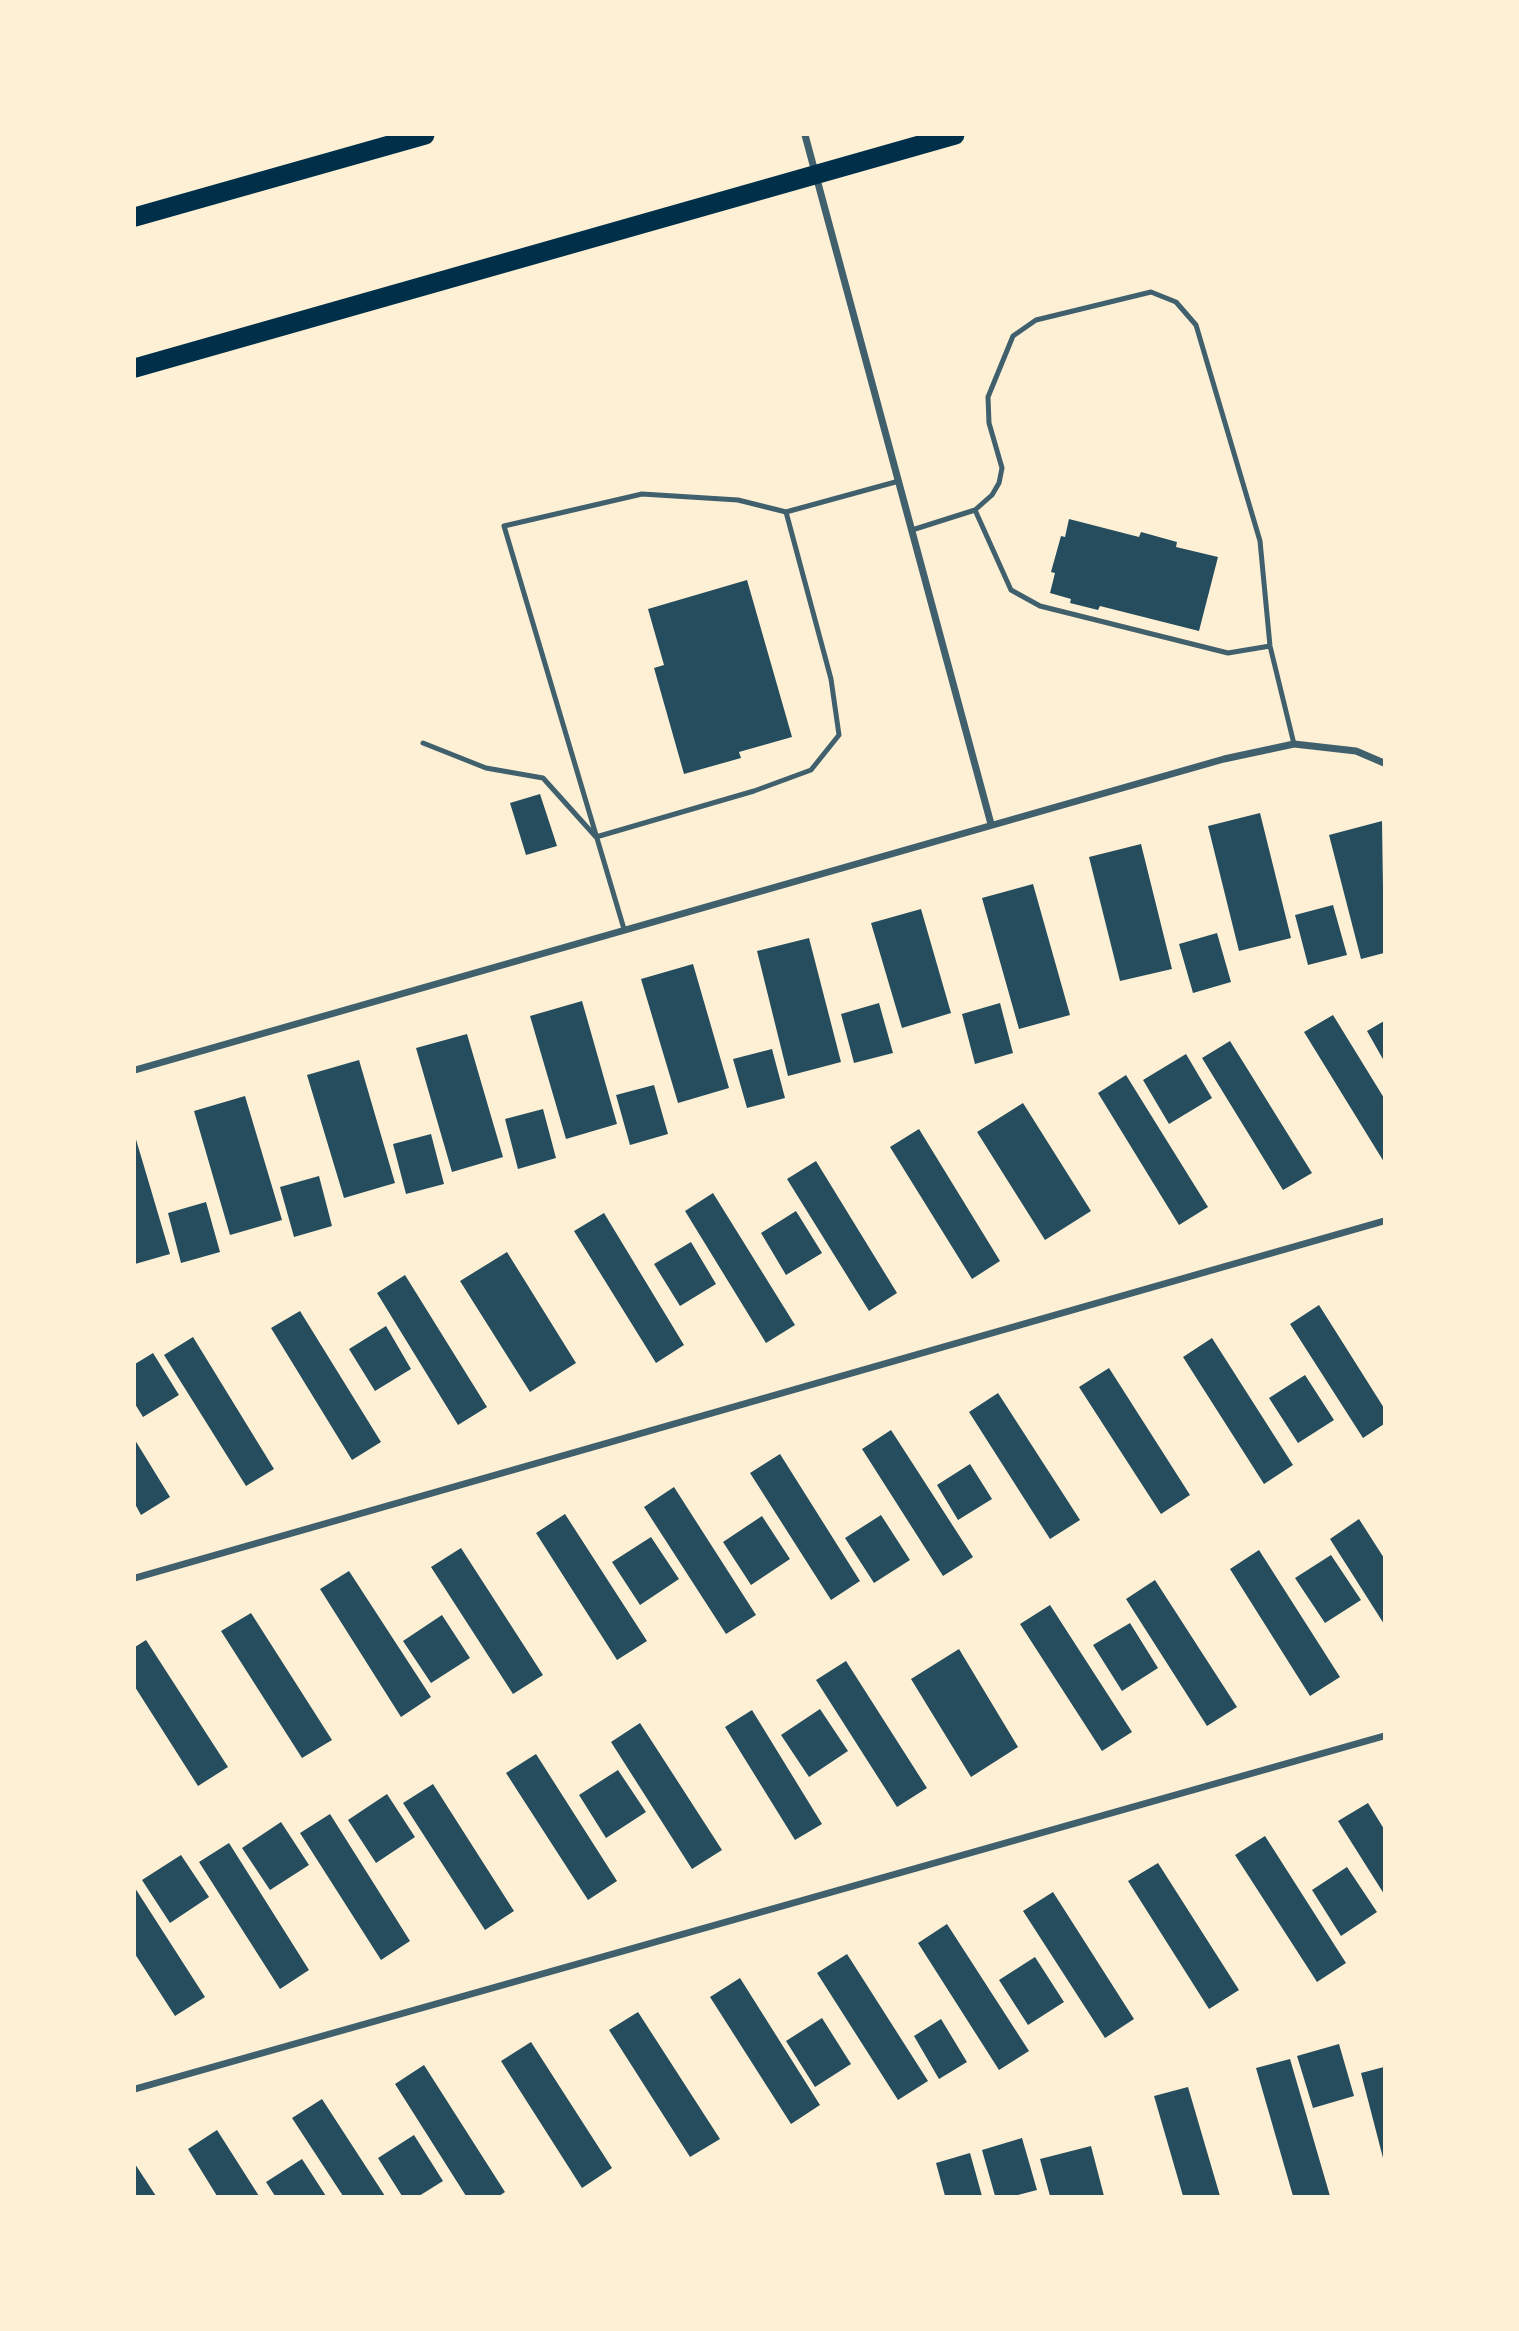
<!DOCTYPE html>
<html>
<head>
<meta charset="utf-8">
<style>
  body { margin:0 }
  #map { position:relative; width:1519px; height:2331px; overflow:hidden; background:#fdf0d5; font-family:Poppins,sans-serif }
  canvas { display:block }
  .frame { position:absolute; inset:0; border:136px solid #fdf0d5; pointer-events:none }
</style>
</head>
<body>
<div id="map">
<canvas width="1519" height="2331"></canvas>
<div class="frame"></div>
</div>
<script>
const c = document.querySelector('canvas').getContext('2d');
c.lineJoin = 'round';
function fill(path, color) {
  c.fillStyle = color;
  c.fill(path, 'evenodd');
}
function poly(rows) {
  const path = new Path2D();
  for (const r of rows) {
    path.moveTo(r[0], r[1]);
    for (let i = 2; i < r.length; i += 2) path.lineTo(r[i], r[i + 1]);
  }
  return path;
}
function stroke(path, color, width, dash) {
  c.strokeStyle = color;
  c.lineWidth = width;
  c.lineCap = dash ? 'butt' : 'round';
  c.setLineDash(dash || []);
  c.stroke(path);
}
fill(poly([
  [1069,519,1139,537,1141,532,1177,542,1176,547,1218,557,1199,631,1100,606,1098,610,1070,603,1071,599,1050,593,1055,573,1051,572,1061,536,1065,537],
  [747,580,792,737,739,752,741,758,684,774,654,668,664,665,648,609],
  [540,794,557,846,526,855,510,803],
  [1260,813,1291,938,1239,951,1208,826],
  [1382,821,1384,953,1361,959,1329,835],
  [1141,844,1172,969,1120,981,1089,857],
  [1033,884,1070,1015,1019,1029,982,898],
  [1333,905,1347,955,1308,965,1295,915],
  [921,909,951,1013,902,1028,871,923],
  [1217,933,1231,982,1193,993,1179,944],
  [809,938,841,1062,788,1076,757,951],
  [693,964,729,1088,678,1103,641,979],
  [582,1001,617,1124,566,1139,530,1016],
  [879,1003,893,1053,854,1063,841,1014],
  [1000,1003,1013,1053,975,1064,962,1014],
  [1333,1015,1384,1098,1384,1162,1304,1032],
  [1384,1021,1384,1061,1367,1031],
  [467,1034,503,1157,452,1172,416,1048],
  [1230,1041,1312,1173,1283,1190,1202,1058],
  [772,1049,785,1098,747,1108,733,1059],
  [1186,1054,1212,1098,1169,1124,1143,1080],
  [359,1060,395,1183,344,1198,307,1075],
  [1126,1075,1208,1207,1179,1225,1098,1093],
  [654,1085,668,1134,630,1145,616,1095],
  [245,1096,282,1220,230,1235,194,1111],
  [1023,1103,1091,1211,1045,1240,977,1132],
  [543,1109,556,1158,518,1169,505,1119],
  [919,1129,1000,1261,972,1279,890,1147],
  [431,1134,444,1184,406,1194,393,1144],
  [135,1136,170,1254,135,1264],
  [816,1161,897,1293,869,1311,787,1179],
  [319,1176,332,1226,294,1237,280,1187],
  [713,1193,795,1325,766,1343,685,1211],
  [206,1202,220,1252,181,1263,168,1213],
  [796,1211,822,1253,786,1275,761,1233],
  [604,1213,684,1345,656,1363,574,1231],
  [691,1242,716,1284,680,1306,654,1264],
  [507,1252,576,1363,530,1392,460,1281],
  [405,1275,487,1407,458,1425,377,1293],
  [1319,1305,1384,1408,1384,1424,1363,1438,1290,1324],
  [300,1311,381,1442,352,1460,271,1328],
  [386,1326,411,1369,375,1391,349,1349],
  [193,1337,274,1469,246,1486,164,1355],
  [1212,1338,1293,1465,1264,1484,1183,1357],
  [153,1353,179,1395,143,1417,135,1404,135,1364],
  [1109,1368,1190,1495,1161,1514,1079,1387],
  [1305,1375,1334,1420,1298,1443,1269,1398],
  [998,1393,1080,1520,1050,1539,969,1412],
  [891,1430,973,1557,943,1576,862,1449],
  [135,1440,170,1497,141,1515,135,1504],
  [780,1454,860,1581,831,1600,750,1473],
  [970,1464,992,1499,958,1520,937,1485],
  [674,1487,756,1615,726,1634,644,1507],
  [565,1514,647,1641,617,1660,536,1533],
  [881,1515,910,1560,874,1583,845,1538],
  [762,1516,790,1559,751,1585,723,1542],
  [1359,1519,1384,1558,1384,1624,1330,1539],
  [651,1537,679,1579,640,1605,612,1562],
  [461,1548,543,1675,513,1694,431,1567],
  [1259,1550,1340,1677,1310,1696,1230,1569],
  [1331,1555,1361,1600,1325,1623,1295,1578],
  [349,1571,431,1697,401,1717,320,1589],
  [1155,1580,1237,1707,1207,1726,1126,1599],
  [1050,1605,1132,1732,1102,1751,1020,1624],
  [251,1613,332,1740,302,1758,221,1631],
  [442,1615,470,1658,431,1683,403,1641],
  [1130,1623,1158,1668,1122,1691,1093,1645],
  [146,1640,228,1767,198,1786,135,1687,135,1647],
  [959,1649,1018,1747,971,1777,911,1679],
  [846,1661,927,1788,897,1807,816,1680],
  [820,1709,848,1751,809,1777,781,1735],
  [752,1710,822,1824,795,1840,725,1727],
  [640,1723,722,1850,692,1869,611,1742],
  [536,1754,617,1881,588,1900,506,1773],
  [618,1770,646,1812,606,1838,579,1795],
  [433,1784,514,1911,485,1930,403,1803],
  [387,1794,415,1837,376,1863,348,1820],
  [1368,1803,1384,1829,1384,1894,1338,1821],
  [330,1814,410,1941,381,1960,300,1833],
  [281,1822,309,1865,270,1890,242,1848],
  [1265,1836,1346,1963,1317,1982,1235,1855],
  [229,1843,309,1970,280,1989,199,1862],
  [181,1855,209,1897,170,1923,142,1880],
  [1158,1863,1239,1990,1209,2009,1128,1881],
  [1347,1867,1377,1912,1341,1936,1312,1890],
  [135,1888,205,1997,175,2016,135,1954],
  [1053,1892,1134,2019,1105,2038,1023,1911],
  [947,1924,1029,2051,999,2070,918,1943],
  [847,1954,928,2081,898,2100,817,1973],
  [1035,1957,1064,2002,1028,2025,999,1980],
  [740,1978,820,2105,791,2124,710,1997],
  [638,2012,720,2139,690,2157,609,2030],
  [822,2018,851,2064,815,2087,786,2041],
  [941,2019,967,2062,939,2079,914,2036],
  [531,2042,612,2168,582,2188,501,2061],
  [1339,2044,1354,2096,1313,2108,1297,2056],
  [1290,2059,1330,2196,1293,2196,1256,2068],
  [424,2065,505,2192,499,2196,466,2196,395,2084],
  [1384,2067,1384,2158,1383,2158,1361,2073],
  [1188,2087,1220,2196,1183,2196,1154,2096],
  [322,2099,385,2196,343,2196,292,2118],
  [217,2130,259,2196,217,2196,188,2149],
  [414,2135,443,2181,419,2196,402,2196,378,2158],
  [1022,2138,1037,2190,1014,2196,995,2196,982,2150],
  [1091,2146,1104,2196,1050,2196,1040,2159],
  [970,2153,982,2196,945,2196,936,2163],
  [302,2159,326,2196,275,2196,266,2182],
  [135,2164,156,2196,135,2196]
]), '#264d5e');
stroke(poly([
  [975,510,1011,590,1040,606,1228,653,1270,646],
  [912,530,975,510,992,495,999,483,1002,468,989,423,988,397,1013,336,1036,320,1151,292,1176,302,1196,325,1260,541,1270,646,1294,744],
  [423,743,486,768,543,778,596,837,754,791,811,770,839,735,831,679,786,512],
  [624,929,504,526,642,494,738,500,786,512,899,481]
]), '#3f606c', 5);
stroke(poly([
  [805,135,991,824],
  [135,1070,1224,759,1294,744,1356,751,1384,763],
  [135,1578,1384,1221],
  [135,2089,1384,1736]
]), '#3f606c', 7);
stroke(poly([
  [135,217,425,135],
  [135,368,955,135]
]), '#003049', 19);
</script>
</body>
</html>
